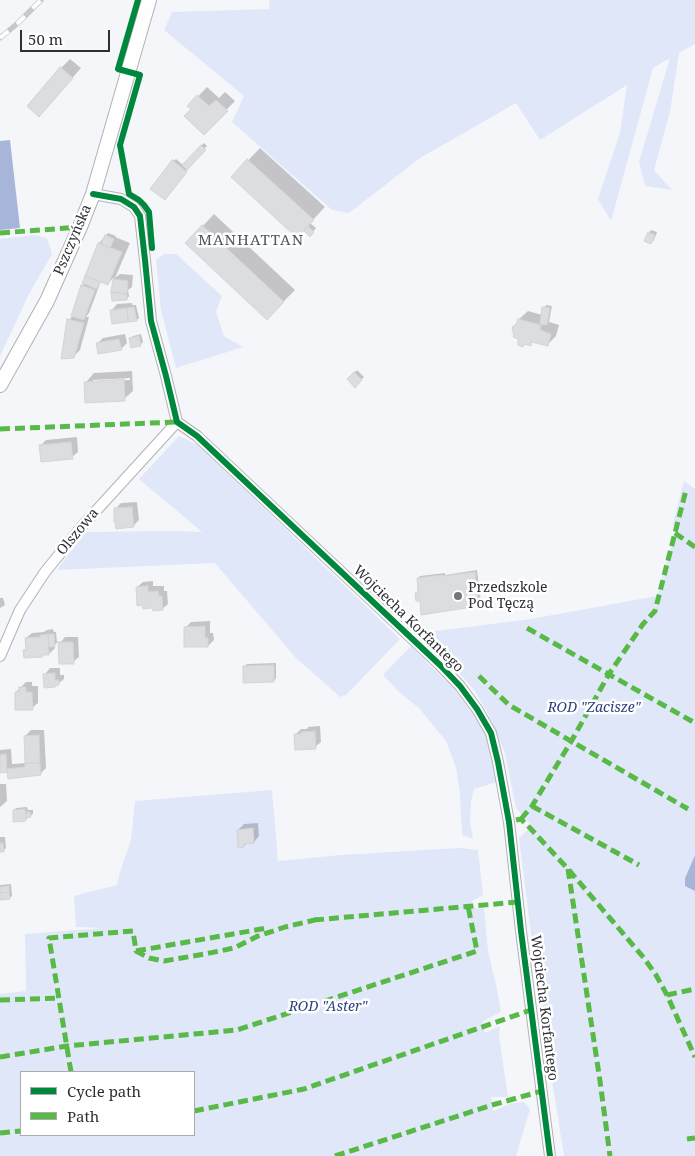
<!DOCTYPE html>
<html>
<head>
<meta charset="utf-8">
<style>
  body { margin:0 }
  #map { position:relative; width:695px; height:1156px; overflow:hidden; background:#f5f6fa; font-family:"Noto Serif",serif }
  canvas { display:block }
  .legend { position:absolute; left:20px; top:1071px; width:175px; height:65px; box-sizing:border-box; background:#fff; border:1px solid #abacad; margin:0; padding:6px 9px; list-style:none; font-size:15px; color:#2d2f33 }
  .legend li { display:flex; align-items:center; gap:10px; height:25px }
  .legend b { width:25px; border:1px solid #abacad }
  .scale { position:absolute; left:20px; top:30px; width:90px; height:22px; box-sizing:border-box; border:2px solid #2d2f33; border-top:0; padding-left:6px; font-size:15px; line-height:18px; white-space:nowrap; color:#2d2f33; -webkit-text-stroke:4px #fff; paint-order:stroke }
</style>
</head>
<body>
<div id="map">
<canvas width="695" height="1156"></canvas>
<ul class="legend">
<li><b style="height:6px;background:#00873e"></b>Cycle path</li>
<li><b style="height:6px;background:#58b947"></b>Path</li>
</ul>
<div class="scale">50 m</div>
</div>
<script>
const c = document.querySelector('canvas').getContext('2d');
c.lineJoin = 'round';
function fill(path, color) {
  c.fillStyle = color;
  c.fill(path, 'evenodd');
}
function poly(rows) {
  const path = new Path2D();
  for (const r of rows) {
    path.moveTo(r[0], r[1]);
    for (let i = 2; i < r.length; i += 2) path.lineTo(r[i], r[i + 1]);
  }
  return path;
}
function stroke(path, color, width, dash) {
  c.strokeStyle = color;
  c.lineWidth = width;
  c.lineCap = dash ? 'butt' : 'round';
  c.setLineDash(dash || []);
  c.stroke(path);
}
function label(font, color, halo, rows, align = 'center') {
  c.font = font + ' "Noto Serif",serif';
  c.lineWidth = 5;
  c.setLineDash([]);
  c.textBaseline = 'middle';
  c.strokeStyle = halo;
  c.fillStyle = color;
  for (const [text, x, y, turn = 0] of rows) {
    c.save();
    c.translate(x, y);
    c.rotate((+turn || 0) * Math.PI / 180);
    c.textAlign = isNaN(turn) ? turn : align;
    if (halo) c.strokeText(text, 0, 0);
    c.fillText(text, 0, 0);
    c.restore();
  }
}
fill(poly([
  [269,0,695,0,695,44,679,53,670,112,654,170,672,190,645,186,639,162,670,58,653,68,611,221,598,199,620,133,627,85,540,140,516,103,420,158,349,213,332,210,232,122,244,96,164,30,172,12,270,9],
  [35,235,47,238,52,254,29,294,0,356,0,239],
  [164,254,176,254,222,296,216,312,224,336,243,347,176,368,161,310,156,260],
  [179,436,198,445,400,639,346,695,340,697,295,657,215,563,57,570,85,532,173,531,202,532,139,479],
  [684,481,695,489,695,855,685,877,685,886,695,891,695,1156,564,1156,540,1005,519,838,532,826,516,808,505,753,491,720,482,703,475,691,462,676,421,633,531,619,657,596,675,533,673,524],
  [411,646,454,689,485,730,497,782,474,789,471,801,470,822,473,839,462,835,460,794,456,768,446,741,419,708,400,693,383,675],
  [272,790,278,861,341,855,442,849,461,848,478,850,483,895,472,901,473,906,476,909,484,908,488,951,497,989,501,1012,483,1021,485,1033,500,1026,499,1036,508,1097,491,1097,493,1111,509,1104,524,1102,530,1109,516,1156,0,1156,0,994,26,991,25,934,103,928,76,927,74,896,117,885,120,872,131,840,135,801],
  [21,1072,194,1072,194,1135,21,1135]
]), '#e0e7f9');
fill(poly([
  [10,140,20,228,0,230,0,141],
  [695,855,695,891,685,886,685,878]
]), '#a7b5d8');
fill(poly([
  [70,59,81,68,48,106,61,68],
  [207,87,219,98,225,92,235,101,204,133,192,109,189,106],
  [204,143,207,146,187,168,188,169,167,196,173,161,176,159,183,165],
  [260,148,325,207,310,223,316,228,310,235,232,177],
  [214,214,295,290,267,318,187,243],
  [651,230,657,232,654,240,651,243,649,233],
  [108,233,116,236,115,237,130,243,115,278,120,274,133,275,132,287,128,290,129,296,127,299,113,292,114,277,108,284,101,281,89,313,86,317,89,317,80,350,74,356,69,320,73,315,72,315,82,285,85,283,83,282,99,243],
  [132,303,132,305,136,305,139,318,137,320,112,310,117,304],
  [546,305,552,306,549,322,559,325,556,336,547,345,533,341,530,344,519,338,514,326,518,322,519,319,528,311,542,315,544,308],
  [125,334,127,343,121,349,97,344,103,338],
  [141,334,143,342,140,345,130,338,133,336],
  [357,370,364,377,355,386,349,379],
  [132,371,133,391,124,399,86,382,94,373],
  [130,378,130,380,93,382,93,380],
  [77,437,78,452,72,457,41,445,46,440],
  [137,502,139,520,133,526,115,509,121,503],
  [477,570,481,602,478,605,421,599,416,593,418,591,418,578,420,576,445,573,445,575],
  [153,581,153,586,164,586,164,591,167,591,168,604,162,609,137,587,143,582],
  [0,598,3,598,5,605,0,608],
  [210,621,210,633,213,633,214,640,208,646,185,628,191,622],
  [53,629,54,632,56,632,57,643,54,645,55,648,49,654,44,654,42,656,24,650,27,648,26,638,32,633,44,632,47,630],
  [65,637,78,637,79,657,73,662,60,643],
  [276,663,276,678,274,681,244,667,247,664],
  [50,668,60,668,60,675,64,675,64,679,58,684,45,674],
  [26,682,32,682,32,686,38,686,38,703,32,708,16,692],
  [320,726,321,742,315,747,295,735,301,729,307,729,308,727],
  [31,730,44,730,46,768,40,774,9,771,0,771,0,750,11,749,12,764,26,763,25,736],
  [0,784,6,784,7,801,0,807],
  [27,807,28,810,33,810,33,814,25,820,14,810,16,808],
  [258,823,259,836,254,842,248,842,244,846,238,830,244,824],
  [0,837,5,837,6,848,3,851,0,851],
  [11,884,12,896,9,898,0,899,0,885]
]), '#0003');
const building = poly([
  [60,67,73,78,39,117,27,106,60,67],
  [197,95,209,106,216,100,228,111,204,135,184,116,191,109,187,106,197,95],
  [201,145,206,150,187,170,182,165,201,145],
  [247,159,314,220,297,238,231,177,247,159],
  [172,160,187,172,165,200,150,189,172,160],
  [202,225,284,302,267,320,185,243,202,225],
  [308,226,314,232,310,237,304,231,308,226],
  [648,232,655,235,651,244,644,241,648,232],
  [105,235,114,239,110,248,101,244,105,235],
  [98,243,122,252,108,285,85,276,98,243],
  [85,276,100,282,97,289,82,283,85,276],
  [113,279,128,281,127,294,111,292,113,279],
  [81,285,95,290,84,320,71,316,81,285],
  [111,292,127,294,127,300,112,301,111,292],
  [134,307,137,321,128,322,127,308,134,307],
  [542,307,550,308,547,325,540,324,542,307],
  [127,308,128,322,112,324,110,310,127,308],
  [67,319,84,323,74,358,61,359,67,319],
  [518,319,541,325,540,330,551,334,548,346,531,342,531,346,525,344,523,347,518,345,518,339,513,337,514,333,512,332,513,326,516,325,518,319],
  [139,336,141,346,131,348,129,338,139,336],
  [119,339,122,350,98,354,96,343,119,339],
  [354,372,362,380,355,388,347,379,354,372],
  [124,379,125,401,85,403,84,382,124,379],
  [71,442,73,459,41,462,39,445,71,442],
  [132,507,134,527,116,529,115,522,114,522,114,508,132,507],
  [475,572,479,606,421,615,420,601,416,601,415,593,418,592,417,578,443,575,443,576,475,572],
  [148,586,148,592,158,591,159,596,162,596,163,610,153,611,152,608,143,609,142,605,137,606,136,587,148,586],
  [205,626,205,638,208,638,208,647,184,647,184,627,205,626],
  [48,634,49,655,42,655,43,657,24,658,23,650,26,650,25,638,40,637,40,635,48,634],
  [48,634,54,634,55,647,49,647,48,634],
  [58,642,73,642,74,664,59,664,58,642],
  [274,665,274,682,243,683,243,666,274,665],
  [55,673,55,680,59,680,59,685,55,686,55,687,44,688,43,674,55,673],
  [19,687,26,687,26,692,32,692,33,710,15,710,15,692,19,692,19,687],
  [315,731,316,749,295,750,294,734,301,734,301,732,315,731],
  [39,735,40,763,25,763,24,736,39,735],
  [6,754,7,772,0,773,0,755,6,754],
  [25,763,40,763,41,775,8,779,7,769,25,767,25,763],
  [25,809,26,821,13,822,13,810,25,809],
  [26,812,30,812,31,817,26,818,26,812],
  [253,828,254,843,244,844,244,847,238,848,237,830,253,828],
  [0,843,3,843,4,852,0,852,0,843],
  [9,886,9,892,0,893,0,887,9,886],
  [9,892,10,899,0,900,0,893,9,892]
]);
fill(building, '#dbdde1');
stroke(building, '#d3d4d8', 1);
const street = poly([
  [93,194,121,199,134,207,140,216,145,260,151,321,166,376,177,422,197,436,440,665,460,686,477,709,491,733,498,762,509,822,521,931,550,1156],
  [0,656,20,610,45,572,84,524,177,422]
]);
const secondary = poly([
  [0,385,47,301,80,227,93,194,149,0]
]);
stroke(street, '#b1b2b6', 12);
stroke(secondary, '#b1b2b6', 16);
stroke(street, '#fefefe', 10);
stroke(secondary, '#fefefe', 14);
const rail = poly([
  [0,38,18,23,41,0]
]);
stroke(rail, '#c8c8ca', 5.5);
stroke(rail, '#fff', 4, [11]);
stroke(poly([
  [0,233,80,227],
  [0,429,177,422],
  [675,533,695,547],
  [527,628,695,723],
  [479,676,509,705,688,809],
  [532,806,639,865],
  [521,819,532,806,572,740,609,674,643,624,655,611,686,490],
  [516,820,521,819,530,828,568,869,644,958,656,975,667,995,695,1057],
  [568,869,600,1081,610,1156],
  [314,920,518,902],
  [136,951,267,928],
  [667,995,695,989],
  [0,1000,59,998],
  [0,1057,67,1046,237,1030,477,951,468,906],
  [71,1072,49,938,133,931,136,951,149,958,164,961,205,954,234,948,258,936,285,927,319,919],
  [194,1111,304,1089,531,1010],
  [0,1133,21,1131],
  [687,1139,695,1138],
  [335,1156,492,1105,542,1091]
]), '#58b947', 5, [10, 5]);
stroke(poly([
  [138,0,118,69,140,75,120,145,129,194,139,200,144,205,149,212,152,248],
  [93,194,121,199,134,207,140,216,145,260,151,321,166,376,177,422,197,436,440,665,460,686,477,709,491,733,498,762,509,822,521,931,550,1156]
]), '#00873e', 6);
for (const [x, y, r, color] of [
  [458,596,5,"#737579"]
]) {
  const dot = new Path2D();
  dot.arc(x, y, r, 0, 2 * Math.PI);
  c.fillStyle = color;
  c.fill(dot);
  stroke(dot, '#fff', 2);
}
label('14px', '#2d2f33', '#fff', [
  ["Pszczyńska",73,240,-67],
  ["Olszowa",78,532,-50],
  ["Wojciecha Korfantego",408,619,44],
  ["Wojciecha Korfantego",544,1008,83]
]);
label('14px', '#2d2f33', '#fff', [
  ["Przedszkole",468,588],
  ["Pod Tęczą",468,604]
], 'left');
label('italic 14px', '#2c417e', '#fff', [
  ["ROD \"Zacisze\"",594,708],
  ["ROD \"Aster\"",328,1007]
]);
c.letterSpacing = '1px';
label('15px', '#50555f', '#fff', [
  ["MANHATTAN",251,241]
]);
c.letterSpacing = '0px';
</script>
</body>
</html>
